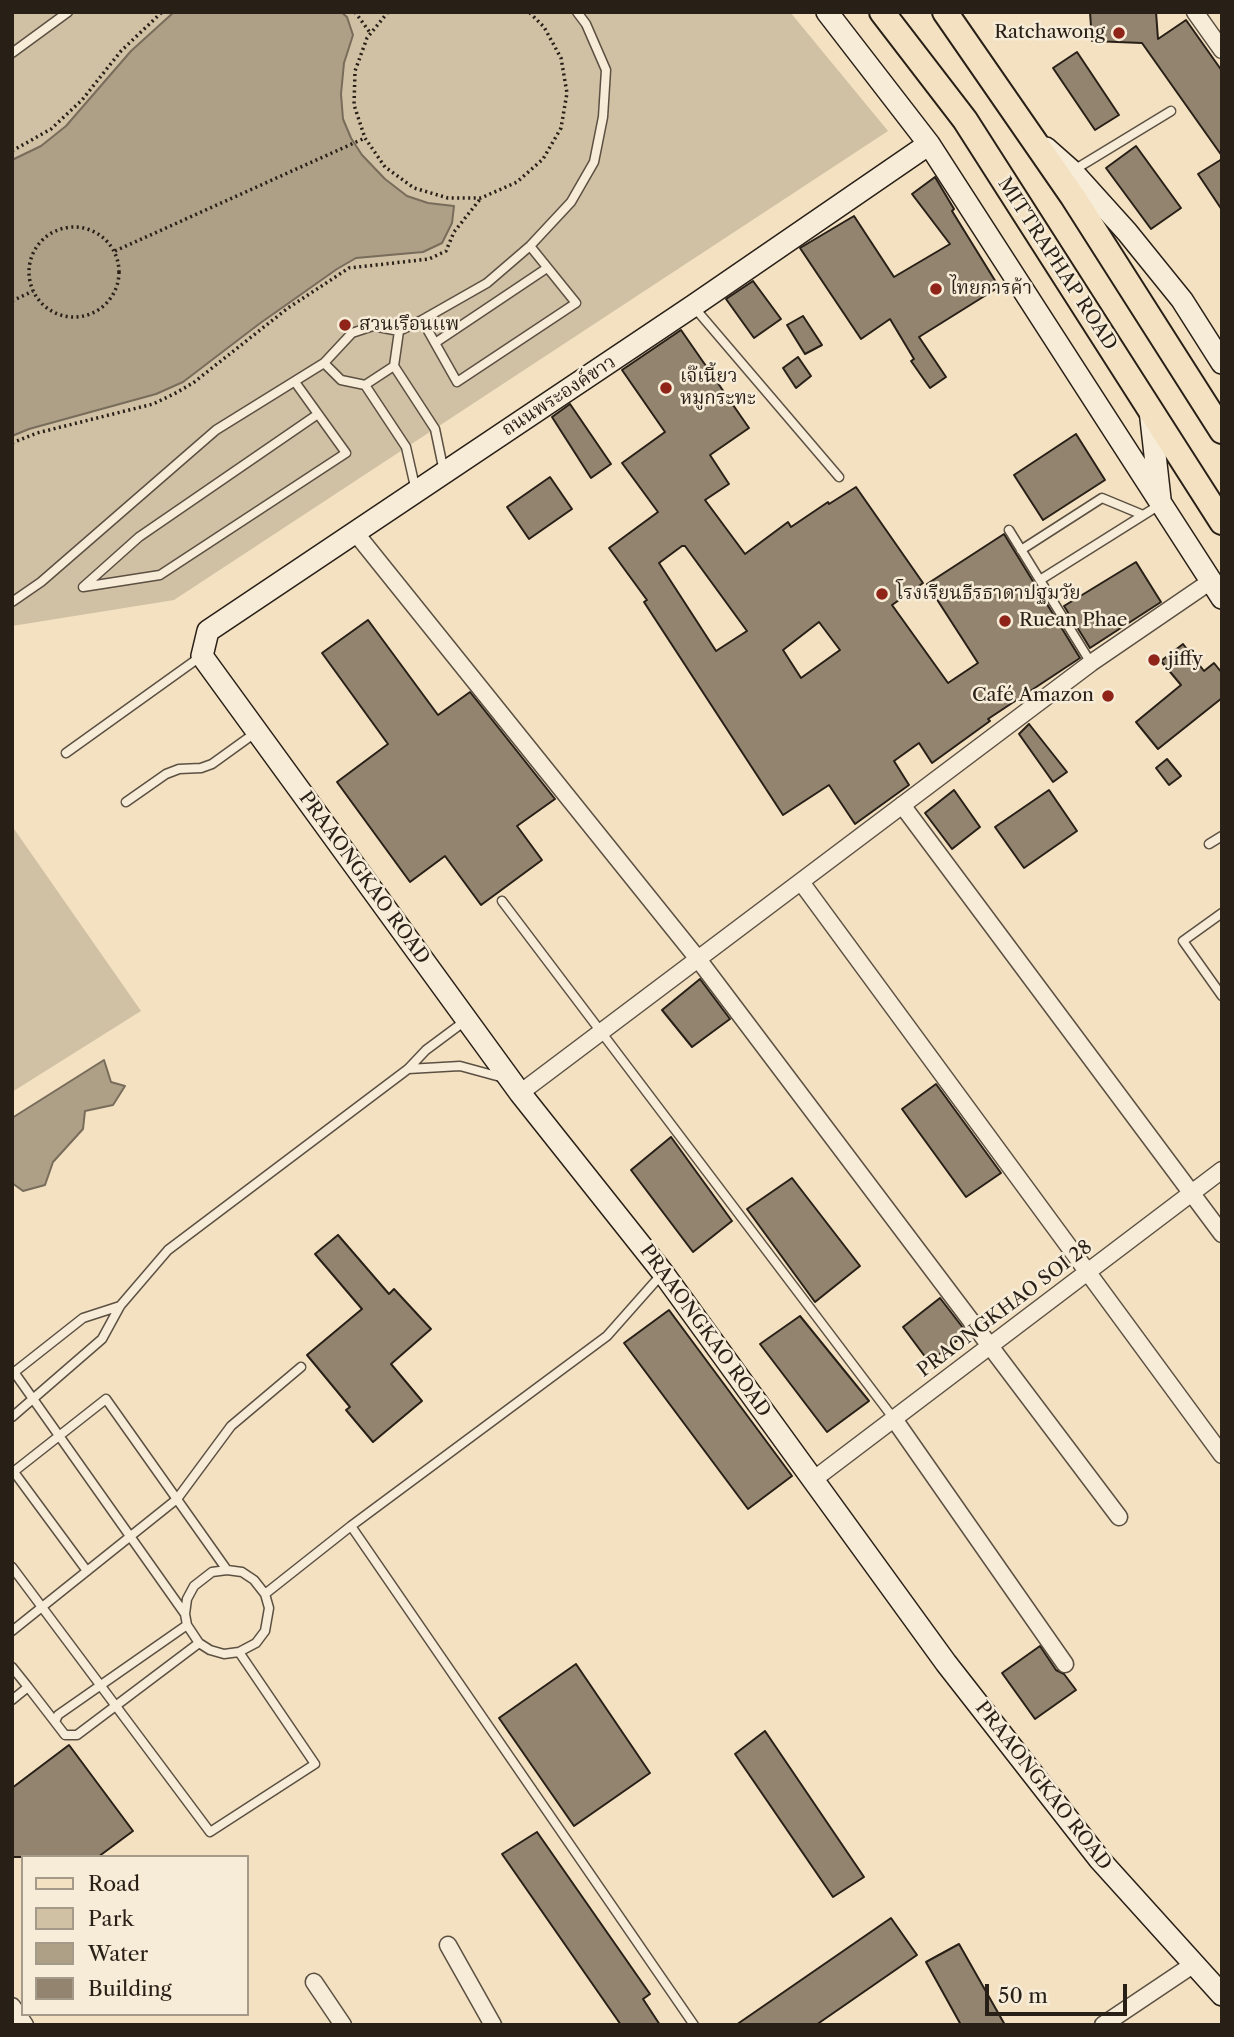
<!DOCTYPE html>
<html>
<head>
<meta charset="utf-8">
<style>
  body { margin:0 }
  #map { position:relative; width:1234px; height:2037px; overflow:hidden; background:#f3e1c1; font-family:"Libre Caslon Text",serif }
  canvas { display:block }
  .frame { position:absolute; inset:0; border:14px solid #281f17; pointer-events:none }
  .legend { position:absolute; left:21px; top:1855px; width:228px; height:161px; box-sizing:border-box; background:#f7ecd7; border:2px solid #a49a8a; margin:0; padding:9px 12px; list-style:none; font-size:21px; color:#281f17 }
  .legend li { display:flex; align-items:center; gap:14px; height:35px }
  .legend b { width:35px; border:2px solid #a49a8a }
  .scale { position:absolute; left:985px; top:1984px; width:142px; height:32px; box-sizing:border-box; border:4px solid #281f17; border-top:0; padding-left:9px; font-size:21px; line-height:24px; white-space:nowrap; color:#281f17; -webkit-text-stroke:5px #f7ecd7; paint-order:stroke }
</style>
</head>
<body>
<div id="map">
<canvas width="1234" height="2037"></canvas>
<div class="frame"></div>
<ul class="legend">
<li><b style="height:9px;background:#f3e1c1"></b>Road</li>
<li><b style="height:19px;background:#d0c0a4"></b>Park</li>
<li><b style="height:19px;background:#ae9f87"></b>Water</li>
<li><b style="height:19px;background:#92846f"></b>Building</li>
</ul>
<div class="scale">50 m</div>
</div>
<script>
const c = document.querySelector('canvas').getContext('2d');
c.lineJoin = 'round';
function fill(path, color) {
  c.fillStyle = color;
  c.fill(path, 'evenodd');
}
function poly(rows) {
  const path = new Path2D();
  for (const r of rows) {
    if (r.length === 3) {
      path.moveTo(r[0] + r[2], r[1]);
      path.arc(r[0], r[1], r[2], 0, 2 * Math.PI);
      continue;
    }
    path.moveTo(r[0], r[1]);
    for (let i = 2; i < r.length; i += 2) path.lineTo(r[i], r[i + 1]);
  }
  return path;
}
function stroke(path, color, width, dash) {
  c.strokeStyle = color;
  c.lineWidth = width;
  c.lineCap = dash ? 'butt' : 'round';
  c.setLineDash(dash || []);
  c.stroke(path);
}
function label(font, color, halo, rows, align = 'center') {
  c.font = font + ' "Libre Caslon Text","Noto Serif Thai",serif';
  c.lineWidth = 5;
  c.setLineDash([]);
  c.textBaseline = 'middle';
  c.strokeStyle = halo;
  c.fillStyle = color;
  for (const [text, x, y, turn = 0] of rows) {
    c.save();
    c.translate(x, y);
    c.rotate((+turn || 0) * Math.PI / 180);
    c.textAlign = isNaN(turn) ? turn : align;
    if (halo) c.strokeText(text, 0, 0);
    c.fillText(text, 0, 0);
    c.restore();
  }
}
fill(poly([
  [17,12,790,12,888,131,174,600,12,626,12,16],
  [12,826,141,1011,12,1092]
]), '#d0c0a4');
const water = poly([
  [174,12,341,12,347,17,353,35,344,63,341,94,343,119,351,138,362,155,385,179,407,196,428,203,454,206,452,223,442,243,423,252,356,258,337,269,259,324,183,382,156,394,29,429,12,436,12,160,41,146,66,126,131,51,174,12],
  [104,1060,111,1082,125,1086,113,1105,85,1111,83,1129,53,1162,45,1185,23,1191,12,1183,12,1118,104,1060]
]);
fill(water, '#ae9f87');
stroke(water, '#786c5a', 2);
const building = poly([
  [1090,12,1156,12,1158,39,1186,20,1222,71,1222,156,1142,43,1092,41,1090,12],
  [1077,52,1119,115,1095,130,1053,68,1077,52],
  [1136,146,1181,208,1151,229,1106,168,1136,146],
  [1222,159,1222,210,1198,174,1222,159],
  [935,177,954,209,952,211,999,287,919,337,946,377,930,388,911,361,914,359,890,319,861,339,800,248,854,216,894,277,950,244,912,194,935,177],
  [753,281,781,319,754,338,726,299,753,281],
  [803,316,822,345,805,354,787,325,803,316],
  [681,330,749,428,710,455,729,484,705,500,745,554,788,522,791,527,828,502,829,504,856,487,923,583,892,605,948,683,978,663,927,584,1004,534,1080,658,988,719,990,721,932,763,919,743,894,761,909,785,855,824,829,785,783,815,644,602,647,600,609,548,658,512,622,463,665,432,622,370,681,330],
  [682,546,685,546,747,631,716,651,659,563,682,546],
  [819,622,840,650,801,678,783,650,819,622],
  [798,357,811,376,796,388,783,368,798,357],
  [570,404,611,464,591,478,552,417,570,404],
  [1076,434,1105,480,1043,520,1014,475,1076,434],
  [550,477,572,509,529,539,507,507,550,477],
  [1136,562,1161,602,1090,648,1064,606,1136,562],
  [368,620,438,715,470,692,555,799,517,826,542,860,481,905,445,856,410,882,337,782,388,744,322,653,368,620],
  [1183,644,1204,671,1214,663,1222,673,1222,698,1158,749,1136,722,1181,685,1161,661,1183,644],
  [1029,724,1067,772,1053,782,1019,734,1029,724],
  [1167,759,1181,776,1169,785,1156,768,1167,759],
  [954,790,980,827,952,849,925,813,954,790],
  [1049,790,1077,831,1024,868,995,827,1049,790],
  [700,979,730,1019,692,1047,662,1010,700,979],
  [936,1084,1001,1173,966,1197,902,1109,936,1084],
  [671,1137,732,1221,693,1252,631,1170,671,1137],
  [792,1178,860,1266,815,1302,747,1209,792,1178],
  [338,1235,389,1294,394,1289,431,1329,391,1364,422,1401,373,1442,346,1410,350,1407,307,1355,362,1309,315,1254,338,1235],
  [940,1298,967,1333,929,1362,903,1327,940,1298],
  [669,1310,792,1476,748,1509,624,1343,669,1310],
  [800,1316,869,1401,827,1432,760,1344,800,1316],
  [1040,1646,1056,1670,1064,1674,1076,1690,1035,1719,1002,1673,1040,1646],
  [576,1664,650,1773,574,1826,499,1718,576,1664],
  [765,1731,864,1877,833,1897,735,1754,765,1731],
  [69,1745,133,1831,98,1857,12,1857,12,1788,69,1745],
  [537,1832,650,1994,643,1999,660,2025,621,2025,502,1854,537,1832],
  [891,1918,917,1955,816,2025,736,2025,891,1918],
  [959,1944,1005,2025,961,2025,926,1962,959,1944]
]);
fill(building, '#92846f');
stroke(building, '#281f17', 2);
const lane = poly([
  [12,53,68,12],
  [1074,170,1171,111],
  [693,306,839,477],
  [422,320,457,382,576,303,530,246],
  [435,343,547,268],
  [324,363,341,380,365,385,394,366,399,331],
  [394,366,435,429,444,472],
  [295,382,318,414,346,453,160,575,83,587,139,537,318,414],
  [365,385,406,447,416,491],
  [1009,530,1091,663],
  [1021,550,1102,498,1143,515],
  [1040,580,1161,504],
  [12,602,41,582,216,430,324,363,352,333,373,326,399,331,422,320,487,283,530,246,571,202,594,162,603,117,606,70,586,24,577,12],
  [66,753,200,657],
  [126,802,166,774,179,769,201,768,212,764,255,733],
  [1209,844,1222,836],
  [502,901,894,1419],
  [1222,913,1183,941,1222,996],
  [408,1069,460,1066,504,1078],
  [14,1372,185,1614],
  [12,1374,83,1318,120,1306],
  [12,1417,102,1339,120,1306,168,1250,408,1069,426,1050,465,1021],
  [14,1472,87,1571],
  [12,1473,106,1399,227,1570,242,1572,254,1580,265,1594,269,1608,265,1631,256,1643,239,1652,224,1654,210,1650,199,1643,187,1625,185,1614,187,1599,194,1586,212,1572,227,1570],
  [351,1526,694,2025],
  [12,1567,210,1832,315,1764,239,1652],
  [265,1594,351,1526,607,1336,661,1275],
  [187,1625,58,1715,55,1722,65,1735,77,1735,199,1643],
  [12,1631,177,1499,231,1426,301,1367],
  [12,1667,28,1687,12,1700],
  [28,1687,55,1722]
]);
const street = poly([
  [1195,12,1222,50],
  [354,531,698,959,1119,1517],
  [902,805,1222,1234],
  [801,882,1222,1455],
  [520,1093,1091,663,1211,581],
  [894,1419,1065,1664],
  [813,1480,1222,1170],
  [448,1945,493,2025],
  [314,1982,343,2025],
  [12,2006,25,2025],
  [1103,2025,1194,1964]
]);
const secondary = poly([
  [827,12,929,144,1222,598],
  [929,144,693,306,208,631,202,656,520,1093,663,1273,946,1663,1100,1860,1222,1995],
  [1046,148,1072,171,1127,232,1182,300,1222,363],
  [1150,410,1160,499]
]);
const primary = poly([
  [882,12,965,120,1222,522],
  [945,12,1073,197,1222,431]
]);
stroke(lane, '#5b5042', 11);
stroke(street, '#5b5042', 19);
stroke(secondary, '#281f17', 24);
stroke(primary, '#281f17', 28);
stroke(poly([
  [355,12,371,34],
  [388,12,367,38,355,71,354,105,365,138,385,167,414,188,448,198,481,198,517,182,543,159,561,128,567,93,561,58,544,27,529,12],
  [12,151,51,129,82,100,121,51,162,12],
  [74,272,45],
  [115,251,365,138],
  [12,301,33,291],
  [12,443,37,433,153,404,174,394,193,383,288,308,349,268,429,259,446,251,454,232,481,198]
]), '#281f17', 3.5, [2, 3.5]);
stroke(lane, '#f7ecd7', 8);
stroke(street, '#f7ecd7', 16);
stroke(secondary, '#f7ecd7', 21);
stroke(primary, '#f3e1c1', 24);
for (const [x, y, r, color] of [
  [1119,33,7,"#8f2418"],
  [936,289,7,"#8f2418"],
  [345,325,7,"#8f2418"],
  [666,388,7,"#8f2418"],
  [882,594,7,"#8f2418"],
  [1005,621,7,"#8f2418"],
  [1154,660,7,"#8f2418"],
  [1108,696,7,"#8f2418"]
]) {
  const dot = new Path2D();
  dot.arc(x, y, r, 0, 2 * Math.PI);
  c.fillStyle = color;
  c.fill(dot);
  stroke(dot, '#f7ecd7', 2.5);
}
label('19px', '#281f17', '#f7ecd7', [
  ["Ratchawong",1105,33,"right"],
  ["ไทยการค้า",950,289],
  ["สวนเรึอนเเพ",359,325],
  ["เจ๊เนี้ยว",680,377],
  ["หมูกระทะ",680,399],
  ["โรงเรียนธีรธาดาปฐมวัย",896,594],
  ["Ruean Phae",1019,621],
  ["jiffy",1168,660],
  ["Café Amazon",1094,696,"right"]
], 'left');
label('19px', '#281f17', '#f7ecd7', [
  ["MITTRAPHAP ROAD",1057,264,57],
  ["ถนนพระองค์ขาว",559,396,-33],
  ["PRAAONGKAO ROAD",364,878,54],
  ["PRAONGKHAO SOI 28",1005,1309,-37],
  ["PRAAONGKAO ROAD",705,1331,54],
  ["PRAAONGKAO ROAD",1043,1786,52]
]);
</script>
</body>
</html>
